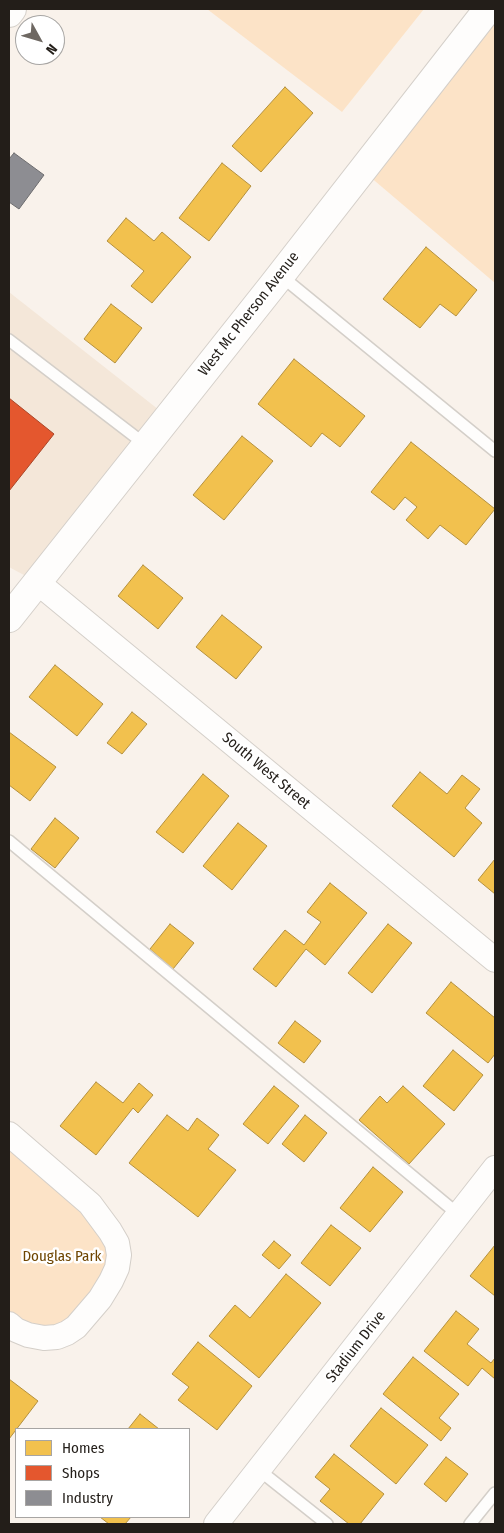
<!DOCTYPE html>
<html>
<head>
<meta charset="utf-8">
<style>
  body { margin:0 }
  #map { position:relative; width:504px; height:1533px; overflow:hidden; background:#f9f2eb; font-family:"Fira Sans Condensed",sans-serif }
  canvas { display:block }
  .frame { position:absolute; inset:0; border:10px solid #231e19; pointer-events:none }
  .legend { position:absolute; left:15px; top:1428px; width:175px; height:90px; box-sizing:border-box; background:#fff; border:1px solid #a7a5a3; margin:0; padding:6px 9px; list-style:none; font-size:15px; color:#231e19 }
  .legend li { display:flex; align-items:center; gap:10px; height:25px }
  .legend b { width:25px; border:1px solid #a7a5a3 }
  .north { position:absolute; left:15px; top:15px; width:50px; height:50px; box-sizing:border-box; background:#fff; border:1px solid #a7a5a3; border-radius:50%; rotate:129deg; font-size:14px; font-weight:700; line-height:20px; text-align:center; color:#231e19 }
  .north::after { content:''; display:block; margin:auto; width:18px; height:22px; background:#6e6862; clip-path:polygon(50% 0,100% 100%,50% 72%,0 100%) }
</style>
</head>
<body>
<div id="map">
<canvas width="504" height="1533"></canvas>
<div class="frame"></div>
<ul class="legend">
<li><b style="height:14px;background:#f2c14e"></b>Homes</li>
<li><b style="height:14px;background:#e4572e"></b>Shops</li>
<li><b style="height:14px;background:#8d8d92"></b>Industry</li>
</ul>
<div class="north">N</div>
</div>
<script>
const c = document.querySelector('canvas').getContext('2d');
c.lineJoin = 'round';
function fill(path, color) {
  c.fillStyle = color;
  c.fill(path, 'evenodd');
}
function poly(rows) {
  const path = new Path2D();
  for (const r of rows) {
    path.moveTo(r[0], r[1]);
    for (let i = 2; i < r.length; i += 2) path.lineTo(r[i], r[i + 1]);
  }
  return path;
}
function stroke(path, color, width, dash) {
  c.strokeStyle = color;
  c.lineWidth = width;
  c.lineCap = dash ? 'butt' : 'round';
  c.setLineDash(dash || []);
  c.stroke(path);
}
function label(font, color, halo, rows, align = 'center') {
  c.font = font + ' "Fira Sans Condensed",sans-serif';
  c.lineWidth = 5;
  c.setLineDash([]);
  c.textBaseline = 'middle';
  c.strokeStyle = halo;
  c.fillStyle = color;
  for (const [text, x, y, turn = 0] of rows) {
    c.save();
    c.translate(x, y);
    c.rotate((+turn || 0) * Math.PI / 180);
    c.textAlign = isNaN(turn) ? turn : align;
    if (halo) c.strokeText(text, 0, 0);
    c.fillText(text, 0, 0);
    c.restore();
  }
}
fill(poly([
  [9,292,168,417,37,582,9,567]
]), '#f4e7d9');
fill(poly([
  [207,9,424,9,342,112],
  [495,9,495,283,362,170],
  [9,1134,90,1204,119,1255,67,1333,9,1324]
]), '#fce3c7');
const homes = poly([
  [285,87,313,113,261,172,232,146,285,87],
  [222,163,251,186,209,241,179,218,222,163],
  [126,218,154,241,162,232,191,257,152,303,131,286,144,271,107,241,126,218],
  [426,247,477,290,456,316,440,304,420,328,383,299,426,247],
  [111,304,142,328,115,363,84,339,111,304],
  [294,359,365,416,340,447,322,433,311,447,258,404,294,359],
  [242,436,273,461,224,520,193,495,242,436],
  [411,442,495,509,466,545,440,525,428,539,406,520,417,507,405,497,394,510,371,492,411,442],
  [143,565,183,598,158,629,118,596,143,565],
  [222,615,262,647,236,679,196,647,222,615],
  [55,665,103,704,77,736,29,697,55,665],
  [132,712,147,724,122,754,107,743,132,712],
  [9,732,56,767,30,801,9,785,9,732],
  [420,772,447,794,462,775,480,789,465,808,482,823,454,857,392,806,420,772],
  [203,774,229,796,183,853,156,832,203,774],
  [55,818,79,838,55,868,31,849,55,818],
  [238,823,267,846,232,890,203,866,238,823],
  [495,859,495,894,478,880,495,859],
  [330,883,367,913,325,965,306,949,276,987,253,969,285,930,304,945,321,922,307,912,330,883],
  [170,924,194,943,173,969,150,949,170,924],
  [388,924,412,943,372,993,348,973,388,924],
  [451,982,495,1018,495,1054,488,1063,426,1013,451,982],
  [295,1021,321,1041,304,1063,278,1043,295,1021],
  [453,1050,483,1075,454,1111,423,1086,453,1050],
  [96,1082,123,1103,139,1083,153,1095,138,1113,133,1108,96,1155,60,1126,96,1082],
  [274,1086,299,1106,268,1144,243,1124,274,1086],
  [403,1086,445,1124,409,1164,359,1120,380,1096,387,1103,403,1086],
  [167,1115,188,1131,197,1118,219,1135,208,1149,236,1170,198,1217,129,1163,167,1115],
  [305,1115,327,1133,304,1162,282,1144,305,1115],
  [373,1167,403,1192,370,1232,340,1208,373,1167],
  [331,1225,361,1248,330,1286,301,1263,331,1225],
  [274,1241,291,1255,279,1269,262,1255,274,1241],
  [495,1245,495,1296,470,1276,495,1245],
  [286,1274,321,1303,259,1378,209,1336,235,1305,250,1318,286,1274],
  [456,1311,479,1329,467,1344,491,1363,495,1358,495,1379,482,1368,468,1386,424,1351,456,1311],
  [198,1342,252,1386,217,1430,178,1400,189,1387,172,1374,198,1342],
  [413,1357,459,1394,439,1418,451,1428,441,1441,383,1394,413,1357],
  [9,1379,38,1401,9,1439,9,1379],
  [381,1408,428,1445,396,1484,350,1446,381,1408],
  [140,1414,159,1429,128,1429,140,1414],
  [334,1454,384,1494,360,1524,349,1524,320,1501,330,1489,315,1477,334,1454],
  [446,1457,468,1474,446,1502,424,1484,446,1457],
  [100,1517,131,1517,125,1524,109,1524,100,1517]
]);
fill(homes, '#f2c14e');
stroke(homes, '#b4903e', 1);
const shops = poly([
  [9,398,54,434,9,491,9,398]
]);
fill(shops, '#e4572e');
stroke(shops, '#aa4628', 1);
const industry = poly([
  [14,153,44,175,19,209,9,202,9,159,14,153]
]);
fill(industry, '#8d8d92');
stroke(industry, '#6d6c6e', 1);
const lane = poly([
  [280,275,495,451],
  [9,340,146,445],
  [9,841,459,1215],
  [259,1470,327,1524],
  [470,1524,495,1493]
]);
const street = poly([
  [37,582,495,960],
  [9,1134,90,1204,110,1231,117,1243,119,1255,117,1268,111,1281,100,1299,76,1327,67,1333,57,1337,44,1338,28,1335,16,1330,9,1324],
  [216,1524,495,1168]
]);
const secondary = poly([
  [9,13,12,9],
  [9,618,273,285,488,9]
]);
stroke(lane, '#d4cfc9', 14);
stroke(street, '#d4cfc9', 26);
stroke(secondary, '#d4cfc9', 30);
stroke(lane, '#fefdfc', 11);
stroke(street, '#fefdfc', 24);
stroke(secondary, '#fefdfc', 28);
label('15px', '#231e19', '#fff', [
  ["West Mc Pherson Avenue",249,314,-52],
  ["South West Street",266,771,40],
  ["Stadium Drive",356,1347,-52]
]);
label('15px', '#6e4501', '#fff', [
  ["Douglas Park",62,1257]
]);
</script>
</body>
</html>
